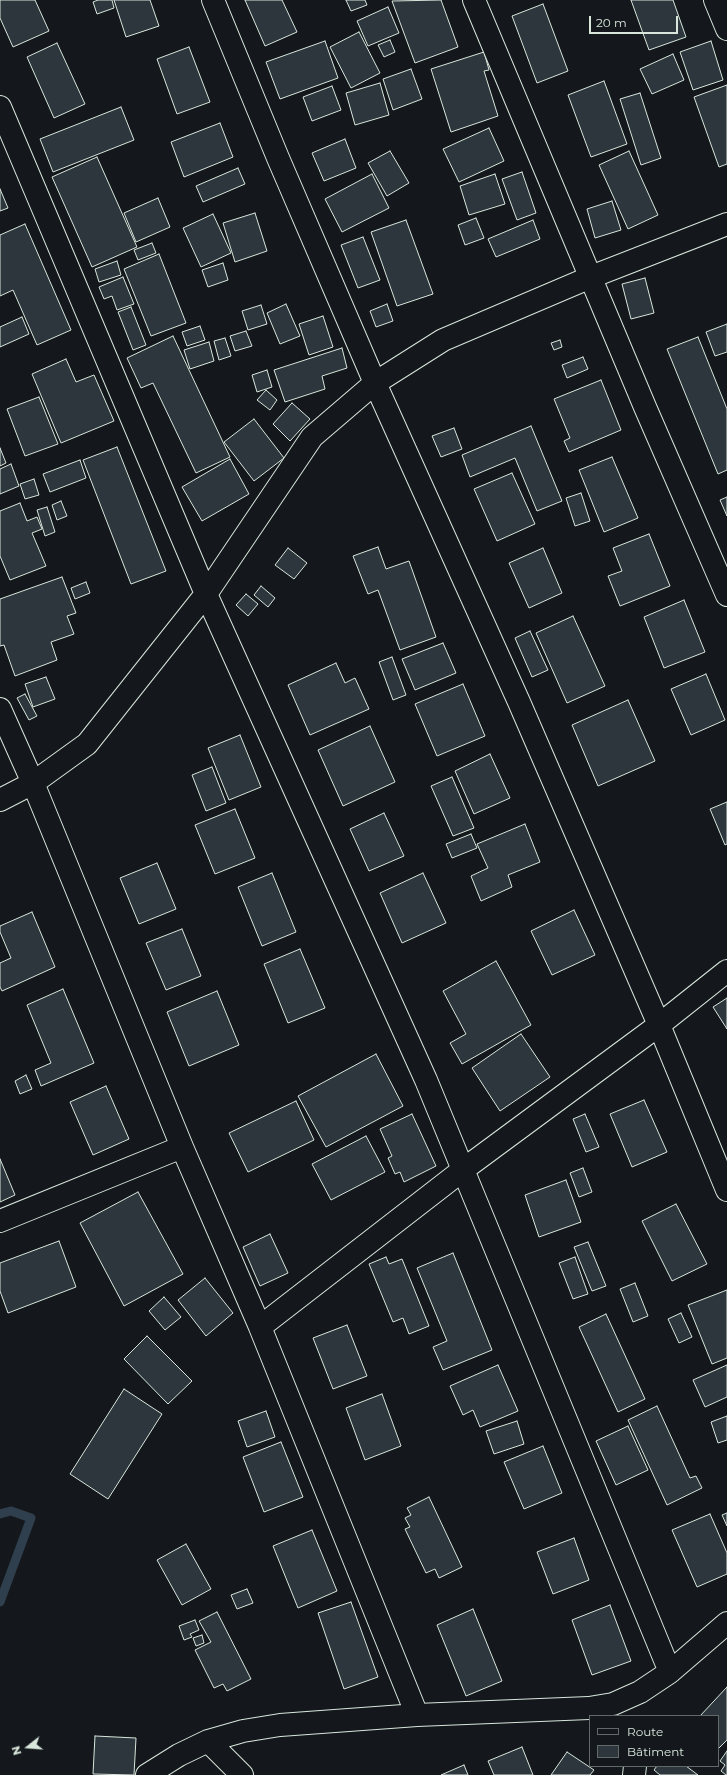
<!DOCTYPE html>
<html>
<head>
<meta charset="utf-8">
<style>
  body { margin:0 }
  #map { position:relative; width:727px; height:1775px; overflow:hidden; background:#14181c; font-family:Montserrat,sans-serif }
  canvas { display:block }
  .legend { position:absolute; left:589px; top:1715px; width:130px; height:52px; box-sizing:border-box; background:#14181c; border:1px solid #626a69; margin:0; padding:5px 7px; list-style:none; font-size:12px; color:#d8e6dc }
  .legend li { display:flex; align-items:center; gap:8px; height:20px }
  .legend b { width:20px; border:1px solid #626a69 }
  .north { position:absolute; left:8px; top:1727px; width:40px; height:40px; -webkit-text-stroke:3px #14181c; paint-order:stroke; rotate:253deg; font-size:11px; font-weight:700; line-height:16px; text-align:center; color:#d8e6dc }
  .north::after { content:''; display:block; margin:auto; width:14px; height:18px; background:#d8e6dc; clip-path:polygon(50% 0,100% 100%,50% 72%,0 100%) }
  .scale { position:absolute; left:589px; top:16px; width:89px; height:18px; box-sizing:border-box; border:2px solid #d8e6dc; border-top:0; padding-left:5px; font-size:12px; line-height:14px; white-space:nowrap; color:#d8e6dc; -webkit-text-stroke:3px #14181c; paint-order:stroke }
</style>
</head>
<body>
<div id="map">
<canvas width="727" height="1775"></canvas>
<ul class="legend">
<li><b style="height:5px;background:#14181c"></b>Route</li>
<li><b style="height:11px;background:#2c363c"></b>Bâtiment</li>
</ul>
<div class="north">N</div>
<div class="scale">20 m</div>
</div>
<script>
const c = document.querySelector('canvas').getContext('2d');
c.lineJoin = 'round';
function poly(rows) {
  const path = new Path2D();
  for (const r of rows) {
    path.moveTo(r[0], r[1]);
    for (let i = 2; i < r.length; i += 2) path.lineTo(r[i], r[i + 1]);
  }
  return path;
}
function stroke(path, color, width, dash) {
  c.strokeStyle = color;
  c.lineWidth = width;
  c.lineCap = dash ? 'butt' : 'round';
  c.setLineDash(dash || []);
  c.stroke(path);
}
function fill(path, color) {
  c.fillStyle = color;
  c.fill(path, 'evenodd');
}
stroke(poly([
  [0,1514,11,1511,31,1518,0,1602]
]), '#2f3f4d', 9);
const building = poly([
  [0,0,35,0,49,31,13,47,0,18,0,0],
  [98,0,112,0,114,8,97,14,93,2,98,0],
  [114,0,150,0,159,26,126,37,114,0],
  [245,0,282,0,297,32,265,46,245,0],
  [346,0,365,0,367,5,351,11,346,0],
  [441,0,458,47,415,63,392,1,441,0],
  [631,0,673,0,686,37,649,50,631,0],
  [543,4,568,71,537,83,512,16,543,4],
  [388,7,399,33,368,46,357,21,388,7],
  [359,32,380,73,351,88,330,47,359,32],
  [390,40,395,52,384,57,378,45,390,40],
  [325,41,338,78,280,99,266,62,325,41],
  [711,41,723,80,693,90,680,52,711,41],
  [57,43,85,104,54,118,27,57,57,43],
  [189,47,210,102,177,114,157,59,189,47],
  [484,52,489,70,484,71,498,116,451,132,431,69,484,52],
  [673,54,684,80,652,94,640,69,673,54],
  [411,69,422,99,393,110,383,79,411,69],
  [604,81,627,144,591,157,568,95,604,81],
  [380,83,389,115,355,125,346,93,380,83],
  [727,85,727,164,719,167,694,97,727,85],
  [332,86,341,110,312,121,303,97,332,86],
  [640,93,661,158,641,165,620,99,640,93],
  [121,107,134,140,53,172,40,139,121,107],
  [220,123,233,157,184,177,171,142,220,123],
  [489,128,504,161,459,182,443,149,489,128],
  [345,139,356,168,324,181,312,153,345,139],
  [390,151,409,183,387,196,368,163,390,151],
  [629,151,658,215,628,229,599,165,629,151],
  [97,157,137,247,92,267,52,177,97,157],
  [238,168,245,184,203,202,196,186,238,168],
  [522,172,536,213,517,220,502,179,522,172],
  [372,174,389,208,342,232,325,199,372,174],
  [495,174,505,204,469,215,460,186,495,174],
  [0,189,8,208,0,211,0,189],
  [158,198,170,227,136,242,124,213,158,198],
  [612,201,621,230,595,238,587,209,612,201],
  [255,213,267,251,235,262,223,223,255,213],
  [213,214,231,253,201,267,183,228,213,214],
  [476,218,484,238,465,245,458,225,476,218],
  [406,220,433,294,397,306,371,232,406,220],
  [533,220,540,239,496,257,488,239,533,220],
  [25,224,71,330,37,345,13,290,0,296,0,235,25,224],
  [363,237,380,280,358,288,341,245,363,237],
  [152,243,156,253,138,260,134,250,152,243],
  [159,254,186,323,151,336,124,269,159,254],
  [117,261,121,275,99,282,95,269,117,261],
  [223,263,228,280,208,287,202,270,223,263],
  [123,277,134,304,117,310,112,296,104,299,99,287,123,277],
  [645,278,654,313,631,319,622,284,645,278],
  [286,304,300,336,280,344,267,313,286,304],
  [387,304,393,321,376,327,370,311,387,304],
  [261,305,267,324,248,330,242,311,261,305],
  [131,307,146,345,133,350,118,312,131,307],
  [323,316,333,347,309,355,299,324,323,316],
  [22,317,29,334,0,347,0,327,22,317],
  [727,324,727,352,715,356,706,332,727,324],
  [200,326,205,340,187,346,182,332,200,326],
  [246,331,252,346,235,351,230,336,246,331],
  [173,336,230,457,196,473,153,383,141,388,127,358,173,336],
  [698,337,727,409,727,470,718,474,667,349,698,337],
  [225,338,231,356,219,360,214,341,225,338],
  [560,340,562,347,554,350,551,343,560,340],
  [209,342,214,361,190,369,184,350,209,342],
  [342,348,347,368,322,376,325,389,285,402,274,370,342,348],
  [583,357,588,369,567,378,562,365,583,357],
  [66,359,76,382,94,375,114,421,61,443,32,374,66,359],
  [267,370,272,387,257,392,252,375,267,370],
  [601,380,621,430,569,452,564,441,570,438,554,399,601,380],
  [266,390,277,400,270,410,257,400,266,390],
  [39,397,58,444,25,456,7,409,39,397],
  [292,403,310,419,290,441,273,424,292,403],
  [254,419,284,458,254,481,224,442,254,419],
  [531,426,562,501,537,511,515,458,470,477,462,455,531,426],
  [454,428,462,449,441,457,432,436,454,428],
  [117,447,166,571,131,584,83,460,117,447],
  [0,448,6,463,0,466,0,448],
  [612,457,638,518,604,532,579,470,612,457],
  [230,459,249,494,202,521,182,487,230,459],
  [80,460,86,478,50,492,43,474,80,460],
  [11,464,19,486,0,494,0,469,11,464],
  [512,473,535,524,497,541,474,489,512,473],
  [34,479,39,495,25,499,20,484,34,479],
  [581,493,590,521,575,526,566,498,581,493],
  [727,497,727,516,720,500,727,497],
  [61,501,67,516,57,520,52,505,61,501],
  [20,503,27,521,37,517,42,529,32,533,46,566,10,580,0,556,0,511,20,503],
  [47,507,55,532,45,536,37,510,47,507],
  [649,534,670,586,620,606,608,576,622,571,613,548,649,534],
  [378,547,386,569,409,561,436,637,400,650,378,590,368,594,353,556,378,547],
  [288,548,307,563,294,579,275,565,288,548],
  [543,548,562,593,529,608,509,563,543,548],
  [62,577,76,613,67,616,74,634,51,642,57,660,15,676,4,645,0,646,0,599,62,577],
  [86,582,90,593,75,599,71,588,86,582],
  [261,586,275,598,268,607,254,595,261,586],
  [246,594,258,604,248,616,236,605,246,594],
  [684,600,705,652,664,668,644,617,684,600],
  [573,616,605,686,567,703,536,633,573,616],
  [530,631,548,670,532,677,515,638,530,631],
  [443,643,456,673,415,690,402,659,443,643],
  [392,657,406,695,393,700,379,662,392,657],
  [336,663,345,683,355,678,369,709,310,735,288,685,336,663],
  [706,674,725,720,691,735,671,689,706,674],
  [46,677,55,699,33,707,25,684,46,677],
  [463,684,485,736,437,756,415,704,463,684],
  [25,694,37,716,29,720,17,698,25,694],
  [628,700,655,761,598,786,572,725,628,700],
  [370,726,395,782,343,806,318,750,370,726],
  [240,735,261,787,229,800,208,748,240,735],
  [490,754,510,798,474,814,455,771,490,754],
  [212,767,226,803,206,811,192,775,212,767],
  [452,777,474,828,453,836,431,786,452,777],
  [727,802,727,844,725,845,710,809,727,802],
  [235,809,255,858,215,874,195,825,235,809],
  [384,813,404,856,369,871,350,829,384,813],
  [525,824,540,862,508,875,512,887,481,901,471,876,488,868,477,844,525,824],
  [471,834,477,848,452,858,446,844,471,834],
  [157,863,176,909,139,924,120,878,157,863],
  [272,873,296,932,262,946,238,887,272,873],
  [423,873,446,923,402,943,380,893,423,873],
  [574,910,595,955,552,975,531,931,574,910],
  [32,912,55,967,2,991,0,987,0,963,11,958,0,932,0,926,32,912],
  [182,929,201,976,166,990,146,943,182,929],
  [300,949,325,1008,288,1023,264,964,300,949],
  [496,961,531,1025,462,1064,450,1043,466,1034,443,991,496,961],
  [63,989,94,1063,41,1086,35,1070,51,1063,27,1005,63,989],
  [217,991,239,1045,189,1066,167,1012,217,991],
  [727,998,727,1029,713,1007,727,998],
  [521,1034,550,1077,500,1111,472,1068,521,1034],
  [376,1054,403,1106,326,1147,298,1096,376,1054],
  [26,1075,32,1089,20,1094,15,1081,26,1075],
  [106,1086,129,1139,93,1155,70,1102,106,1086],
  [644,1100,667,1152,632,1167,610,1114,644,1100],
  [296,1101,314,1140,248,1172,229,1133,296,1101],
  [412,1114,436,1166,404,1182,400,1172,395,1174,388,1158,392,1156,380,1129,412,1114],
  [585,1114,599,1147,586,1152,573,1119,585,1114],
  [366,1136,385,1172,331,1200,312,1164,366,1136],
  [0,1159,15,1195,0,1202,0,1159],
  [583,1168,592,1192,579,1197,570,1173,583,1168],
  [566,1180,581,1222,539,1237,525,1195,566,1180],
  [138,1192,183,1274,124,1306,80,1223,138,1192],
  [676,1204,707,1264,672,1281,642,1221,676,1204],
  [270,1234,288,1273,260,1286,243,1247,270,1234],
  [59,1241,76,1287,8,1313,0,1291,0,1263,59,1241],
  [588,1242,606,1286,592,1291,574,1247,588,1242],
  [453,1253,492,1350,443,1370,433,1347,447,1341,417,1268,453,1253],
  [386,1257,389,1264,402,1259,429,1326,409,1334,403,1318,393,1322,369,1264,386,1257],
  [575,1257,588,1294,573,1299,559,1263,575,1257],
  [205,1278,233,1313,206,1336,178,1300,205,1278],
  [635,1283,648,1316,633,1322,620,1289,635,1283],
  [727,1290,727,1358,712,1364,688,1305,727,1290],
  [164,1297,181,1317,165,1330,149,1311,164,1297],
  [681,1313,692,1337,679,1343,668,1319,681,1313],
  [606,1314,645,1399,618,1412,579,1327,606,1314],
  [347,1325,367,1376,333,1389,313,1338,347,1325],
  [147,1336,192,1381,168,1404,124,1359,147,1336],
  [498,1365,518,1411,480,1427,473,1410,463,1415,450,1386,498,1365],
  [727,1365,727,1397,705,1407,693,1380,727,1365],
  [124,1389,162,1414,108,1499,70,1474,124,1389],
  [382,1394,401,1446,365,1460,346,1408,382,1394],
  [657,1406,690,1478,696,1476,702,1488,667,1505,628,1420,657,1406],
  [266,1411,275,1437,247,1447,238,1421,266,1411],
  [727,1416,727,1440,718,1443,711,1422,727,1416],
  [517,1421,524,1444,494,1454,486,1431,517,1421],
  [628,1426,648,1470,616,1485,596,1441,628,1426],
  [281,1442,303,1497,264,1512,243,1457,281,1442],
  [543,1446,562,1493,524,1509,504,1462,543,1446],
  [429,1497,462,1567,439,1578,435,1569,426,1573,405,1529,410,1527,405,1518,411,1515,407,1508,429,1497],
  [727,1513,727,1526,722,1515,727,1513],
  [710,1514,727,1553,727,1574,697,1587,672,1530,710,1514],
  [312,1530,337,1591,298,1608,273,1546,312,1530],
  [574,1538,589,1580,553,1594,537,1552,574,1538],
  [186,1544,211,1589,182,1605,157,1560,186,1544],
  [247,1589,253,1603,237,1609,231,1595,247,1589],
  [351,1602,378,1677,344,1689,318,1613,351,1602],
  [610,1605,631,1661,592,1675,572,1620,610,1605],
  [473,1609,502,1681,466,1696,437,1625,473,1609],
  [217,1612,251,1679,227,1691,223,1684,214,1688,195,1650,211,1642,199,1621,217,1612],
  [195,1620,199,1630,190,1634,192,1637,184,1640,179,1626,195,1620],
  [202,1635,204,1643,196,1646,193,1638,202,1635],
  [727,1687,727,1740,718,1749,718,1716,700,1716,727,1687],
  [95,1736,136,1738,134,1775,93,1774,95,1736],
  [522,1747,533,1775,494,1775,488,1761,522,1747],
  [727,1751,727,1775,726,1775,721,1771,725,1765,720,1761,727,1751],
  [567,1752,594,1770,590,1775,551,1775,567,1752],
  [464,1765,468,1775,441,1775,464,1765],
  [657,1766,686,1766,698,1775,660,1775,654,1770,657,1766]
]);
fill(building, '#2c363c');
stroke(building, '#d8e6dc', 1);
const minor = poly([
  [213,0,278,158,375,383,519,702,659,1025,727,1190],
  [474,0,645,407,727,595],
  [715,0,727,29],
  [0,107,206,594,426,1080,670,1672],
  [0,709,33,783,182,1147,260,1327,417,1715],
  [0,800,33,783,87,744,206,594,312,437,375,383,443,340,591,277,727,224],
  [0,1221,182,1147],
  [260,1327,464,1169,659,1025,727,971],
  [208,1741,242,1775],
  [147,1775,179,1755,208,1741,243,1731,280,1725,417,1715,589,1708,613,1704,640,1692,670,1672,727,1623],
  [634,1775,635,1766]
]);
stroke(minor, '#d8e6dc', 24);
stroke(minor, '#14181c', 22);
</script>
</body>
</html>
